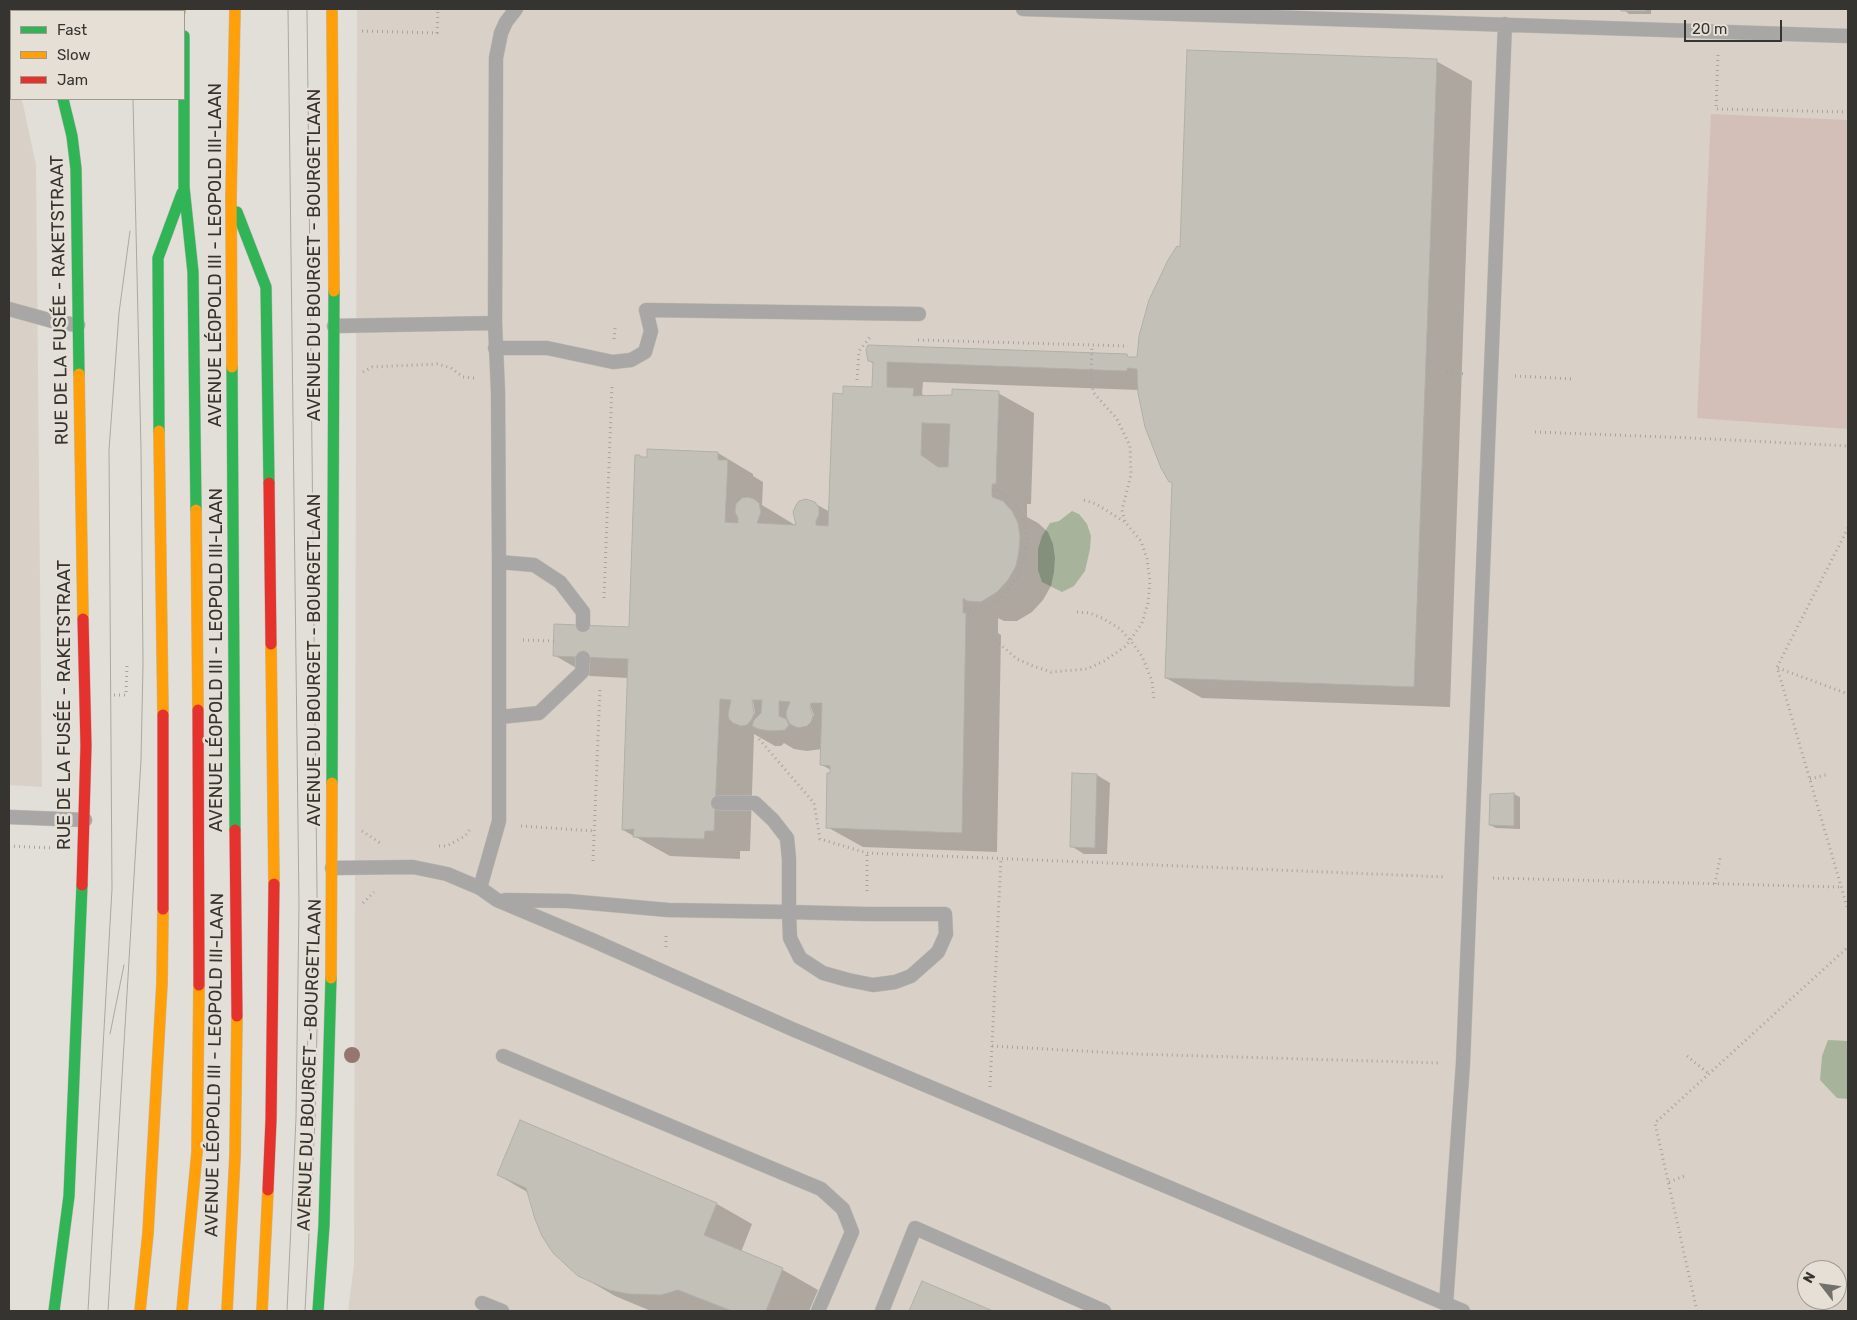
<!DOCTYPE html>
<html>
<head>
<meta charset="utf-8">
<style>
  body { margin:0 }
  #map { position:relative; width:1857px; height:1320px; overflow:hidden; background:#e2ded8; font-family:Rubik,sans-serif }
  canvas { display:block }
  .frame { position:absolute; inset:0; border:10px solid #363430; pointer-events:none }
  .legend { position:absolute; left:10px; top:10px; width:175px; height:90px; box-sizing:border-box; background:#e5dfd5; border:1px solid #9f9b93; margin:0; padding:6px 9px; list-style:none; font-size:15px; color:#363430 }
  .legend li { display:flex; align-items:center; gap:10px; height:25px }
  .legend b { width:25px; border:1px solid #9f9b93 }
  .north { position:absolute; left:1797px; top:1260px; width:50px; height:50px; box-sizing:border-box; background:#e5dfd5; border:1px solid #9f9b93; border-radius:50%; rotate:300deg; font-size:14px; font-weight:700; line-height:20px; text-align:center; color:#363430 }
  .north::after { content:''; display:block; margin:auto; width:18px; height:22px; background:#72706b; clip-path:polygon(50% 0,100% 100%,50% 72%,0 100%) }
  .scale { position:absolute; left:1684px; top:20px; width:98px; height:22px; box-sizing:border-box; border:2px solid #363430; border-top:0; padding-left:6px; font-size:15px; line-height:18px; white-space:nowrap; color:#363430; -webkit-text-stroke:4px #e5dfd5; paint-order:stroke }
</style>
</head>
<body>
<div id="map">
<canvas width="1857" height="1320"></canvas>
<div class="frame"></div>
<ul class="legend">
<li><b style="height:6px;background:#30b455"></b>Fast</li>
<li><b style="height:6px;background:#ff9f0a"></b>Slow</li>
<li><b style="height:6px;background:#e5322d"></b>Jam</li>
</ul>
<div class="north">N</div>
<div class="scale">20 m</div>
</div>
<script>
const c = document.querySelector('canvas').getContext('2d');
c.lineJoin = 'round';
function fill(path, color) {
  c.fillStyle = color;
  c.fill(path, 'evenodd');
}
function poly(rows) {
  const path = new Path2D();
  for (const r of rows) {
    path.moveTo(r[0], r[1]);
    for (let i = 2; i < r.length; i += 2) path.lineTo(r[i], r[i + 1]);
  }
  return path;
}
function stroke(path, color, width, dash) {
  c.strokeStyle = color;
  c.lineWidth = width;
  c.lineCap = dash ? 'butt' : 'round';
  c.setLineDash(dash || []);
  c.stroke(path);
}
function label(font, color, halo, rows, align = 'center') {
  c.font = font + ' Rubik,sans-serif';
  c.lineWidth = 5;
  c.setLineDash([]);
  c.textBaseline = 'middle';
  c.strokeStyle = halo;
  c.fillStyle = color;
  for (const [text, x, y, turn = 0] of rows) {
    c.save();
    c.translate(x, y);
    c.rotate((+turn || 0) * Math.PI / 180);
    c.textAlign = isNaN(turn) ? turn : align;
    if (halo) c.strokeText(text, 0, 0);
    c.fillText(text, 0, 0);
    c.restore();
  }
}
fill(poly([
  [357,9,1848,9,1848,1311,348,1311,354,1265],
  [1807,1270,1837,1270,1837,1300,1807,1300],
  [9,75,11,78,11,99,21,99,23,104,36,165,42,787,9,785]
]), '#d9d1c7');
fill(poly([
  [1711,114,1848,120,1848,429,1697,418]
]), '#d3beb8');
fill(poly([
  [1072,511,1079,514,1087,524,1091,536,1090,549,1085,571,1074,586,1062,592,1042,582,1038,570,1038,549,1042,536,1050,523,1059,521],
  [1828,1040,1848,1041,1848,1099,1837,1098,1820,1080,1822,1056]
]), '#a7b49b');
fill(poly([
  [1623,9,1651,9,1651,14,1629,14],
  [1436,61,1472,81,1450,707,1202,698,1166,678,1173,483,1170,481,1139,390,923,382,922,394,927,397,998,393,1034,413,1031,504,1027,504,1027,517,1038,523,1048,532,1053,544,1055,558,1054,572,1051,586,1043,600,1032,612,1017,621,1004,621,998,618,998,633,1001,635,997,852,863,847,827,827,831,770,822,765,822,749,807,751,794,749,784,743,781,746,775,746,754,734,750,851,740,851,740,859,670,856,623,830,628,678,590,676,554,655,630,629,640,456,644,459,718,453,753,474,753,476,763,482,762,505,795,525,798,526,814,503,830,512,844,395,873,388,874,364,869,361,1126,356,1131,358,1138,358,1181,248],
  [750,694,752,694,755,714,752,714],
  [809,702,814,716,812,716,807,703],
  [1097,775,1110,783,1107,854,1084,854,1071,846],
  [1514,794,1520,797,1520,829,1496,828,1490,825,1492,795],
  [520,1122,717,1204,752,1224,741,1252,783,1270,818,1290,809,1311,719,1311,714,1310,708,1311,651,1311,615,1296,579,1275,529,1193,498,1175],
  [922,1283,990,1311,911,1311]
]), '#0003');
const building = poly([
  [1621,9,1646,9,1646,11,1621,11,1621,9],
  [1187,50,1437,59,1414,687,1165,678,1172,482,1169,482,1161,468,1145,427,1138,393,1137,369,1128,368,1126,371,887,362,887,387,914,388,913,396,952,395,952,389,999,391,996,484,992,484,992,497,1003,501,1012,511,1018,523,1020,537,1019,551,1016,566,1008,580,997,592,981,602,967,601,963,598,963,613,966,613,962,833,826,828,827,773,830,773,830,766,820,765,822,703,811,703,810,708,813,716,811,722,807,726,798,728,790,724,787,719,786,712,790,702,779,701,779,716,786,719,789,725,785,730,770,731,758,729,752,726,754,720,761,713,762,700,752,700,754,714,752,719,747,725,741,726,733,723,729,719,728,714,731,700,720,699,714,831,705,831,704,839,633,837,634,829,622,830,628,659,553,656,554,624,629,627,635,455,640,455,640,457,647,457,647,449,718,452,718,460,728,460,725,522,738,523,738,518,735,512,736,504,742,498,748,497,754,499,759,503,761,512,757,523,796,525,793,512,796,505,799,501,806,499,815,502,819,508,819,515,816,521,816,525,828,526,833,393,843,394,843,386,872,387,873,362,868,361,866,350,868,345,1127,354,1128,357,1137,357,1139,336,1149,300,1168,260,1177,246,1180,247,1187,50],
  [922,423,950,424,948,467,938,467,921,455,922,423],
  [1072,773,1097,774,1095,848,1070,847,1072,773],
  [1514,793,1514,826,1489,825,1490,794,1514,793],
  [520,1120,717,1203,704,1235,783,1268,766,1311,732,1311,678,1290,661,1295,629,1294,609,1290,578,1276,553,1253,542,1236,535,1219,526,1188,497,1175,520,1120],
  [922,1281,993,1311,909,1311,922,1281]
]);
fill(building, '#c3c1b7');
stroke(building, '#b1afaa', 1);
const lane = poly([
  [1023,9,1848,36],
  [9,309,56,322,78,325],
  [334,326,495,323],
  [495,348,547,348,613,362,631,360,645,352,651,331,646,310,919,314],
  [499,562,534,565,560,582,583,612,583,625],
  [500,717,539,713,582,672,583,658],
  [9,817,85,820],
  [332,868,413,867,447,874,480,888,497,900,592,940,792,1029,1463,1311],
  [480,888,499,821,499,562,498,392,495,323,496,58,501,33,506,22,516,9],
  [505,900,568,901,668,910,789,912,867,914,945,914,946,934,938,952,911,976,895,982,873,985,848,980,823,973,800,958,790,938,789,912,789,859,787,838,773,820,755,803,718,803],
  [503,1056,821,1189,843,1209,852,1232,818,1311],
  [482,1303,502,1311],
  [1446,1304,1463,1063,1505,24],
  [882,1311,915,1228,1104,1311]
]);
const fast = poly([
  [184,36,184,187,193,272,196,510],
  [63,99,72,136,76,169,79,374],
  [237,212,266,287,269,483],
  [232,367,235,830],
  [159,431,158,258,182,193],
  [332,783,334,291],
  [54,1311,69,1196,82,885],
  [318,1311,324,1225,331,978]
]);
const slow = poly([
  [179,9,180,11],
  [332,9,334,291],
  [9,12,11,14],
  [232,367,231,196,235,9],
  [79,374,83,619],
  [159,431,163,715],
  [196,510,198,710],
  [271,644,274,884],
  [331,978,332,783],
  [140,1311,148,1233,162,983,163,909],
  [182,1311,197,1152,199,985],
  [227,1311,235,1156,237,1016],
  [262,1311,268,1190]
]);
const jam = poly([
  [269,483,271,644],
  [198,710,199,985],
  [163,715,163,909],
  [235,830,237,1016],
  [82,885,86,746,83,619],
  [268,1190,271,1120,274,884]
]);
stroke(lane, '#bfbcb7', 15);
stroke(fast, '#bfbcb7', 12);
stroke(slow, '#bfbcb7', 12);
stroke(jam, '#bfbcb7', 12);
stroke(poly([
  [89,11,89,9],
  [362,31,437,33,438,9],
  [1718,55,1716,109,1848,112],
  [614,339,615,328],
  [918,340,1128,346],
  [363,372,372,367,437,364,451,368,463,377,474,378],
  [1447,372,1466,374],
  [1515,376,1573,379],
  [857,380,859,351,871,336],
  [1535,432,1692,438,1848,446],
  [992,490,997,490,1005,494,1014,501,1020,512,1026,526,1027,541,1024,556,1020,573,1000,599,987,607,974,609,963,608,979,616,994,639,1017,659,1033,666,1051,672,1087,669,1104,661,1126,646,1142,623,1148,603,1150,581,1147,559,1141,541,1125,522,1122,510,1131,475,1130,446,1117,419,1093,392,1091,374,1092,345],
  [1084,500,1096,504,1125,522],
  [1848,528,1777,667,1848,910],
  [604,598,612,385],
  [1077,612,1090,613,1104,619,1120,629,1131,641,1142,656,1152,681,1154,700],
  [523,640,554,641],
  [1778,668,1848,694],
  [114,695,126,695,127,664],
  [759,739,814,803,820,839,867,853,1446,877],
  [1810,779,1829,774],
  [521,826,594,831],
  [362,831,380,843],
  [9,846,53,848,53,847],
  [439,846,447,846,465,836,471,828],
  [593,861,600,689],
  [1493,878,1841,887],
  [1715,884,1720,858],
  [867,891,867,853],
  [363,903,374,892],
  [666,947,666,934],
  [992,1046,1135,1054,1440,1063],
  [1687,1056,1709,1074],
  [990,1087,1001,858],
  [1669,1182,1687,1175],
  [1697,1311,1655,1123,1848,947]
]), '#a6a3a1', 3, [1, 4]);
stroke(lane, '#a9a7a5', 14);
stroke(fast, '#30b455', 11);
stroke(slow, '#ff9f0a', 11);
stroke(jam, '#e5322d', 11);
stroke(poly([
  [131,9,131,11],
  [110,1034,124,965],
  [302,1078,311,1022],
  [88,1311,112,889,109,450,119,313,130,231],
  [108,1311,141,760,143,664,141,449,133,99],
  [287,1311,296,1118,299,905,288,9],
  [305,1311,315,1120,318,980,307,9]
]), '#aba7a5', 1);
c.fillStyle = '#967671';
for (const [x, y] of [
  [352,1055]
]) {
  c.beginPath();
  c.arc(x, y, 8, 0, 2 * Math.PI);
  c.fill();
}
label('18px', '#363430', '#e5dfd5', [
  ["AVENUE LÉOPOLD III - LEOPOLD III-LAAN",216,255,-90],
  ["AVENUE DU BOURGET - BOURGETLAAN",315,255,-90],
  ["RUE DE LA FUSÉE - RAKETSTRAAT",60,300,-91],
  ["AVENUE LÉOPOLD III - LEOPOLD III-LAAN",217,660,-90],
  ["AVENUE DU BOURGET - BOURGETLAAN",315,660,-90],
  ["RUE DE LA FUSÉE - RAKETSTRAAT",65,705,-90],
  ["AVENUE LÉOPOLD III - LEOPOLD III-LAAN",215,1065,-89],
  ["AVENUE DU BOURGET - BOURGETLAAN",310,1065,-88]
]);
</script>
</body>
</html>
